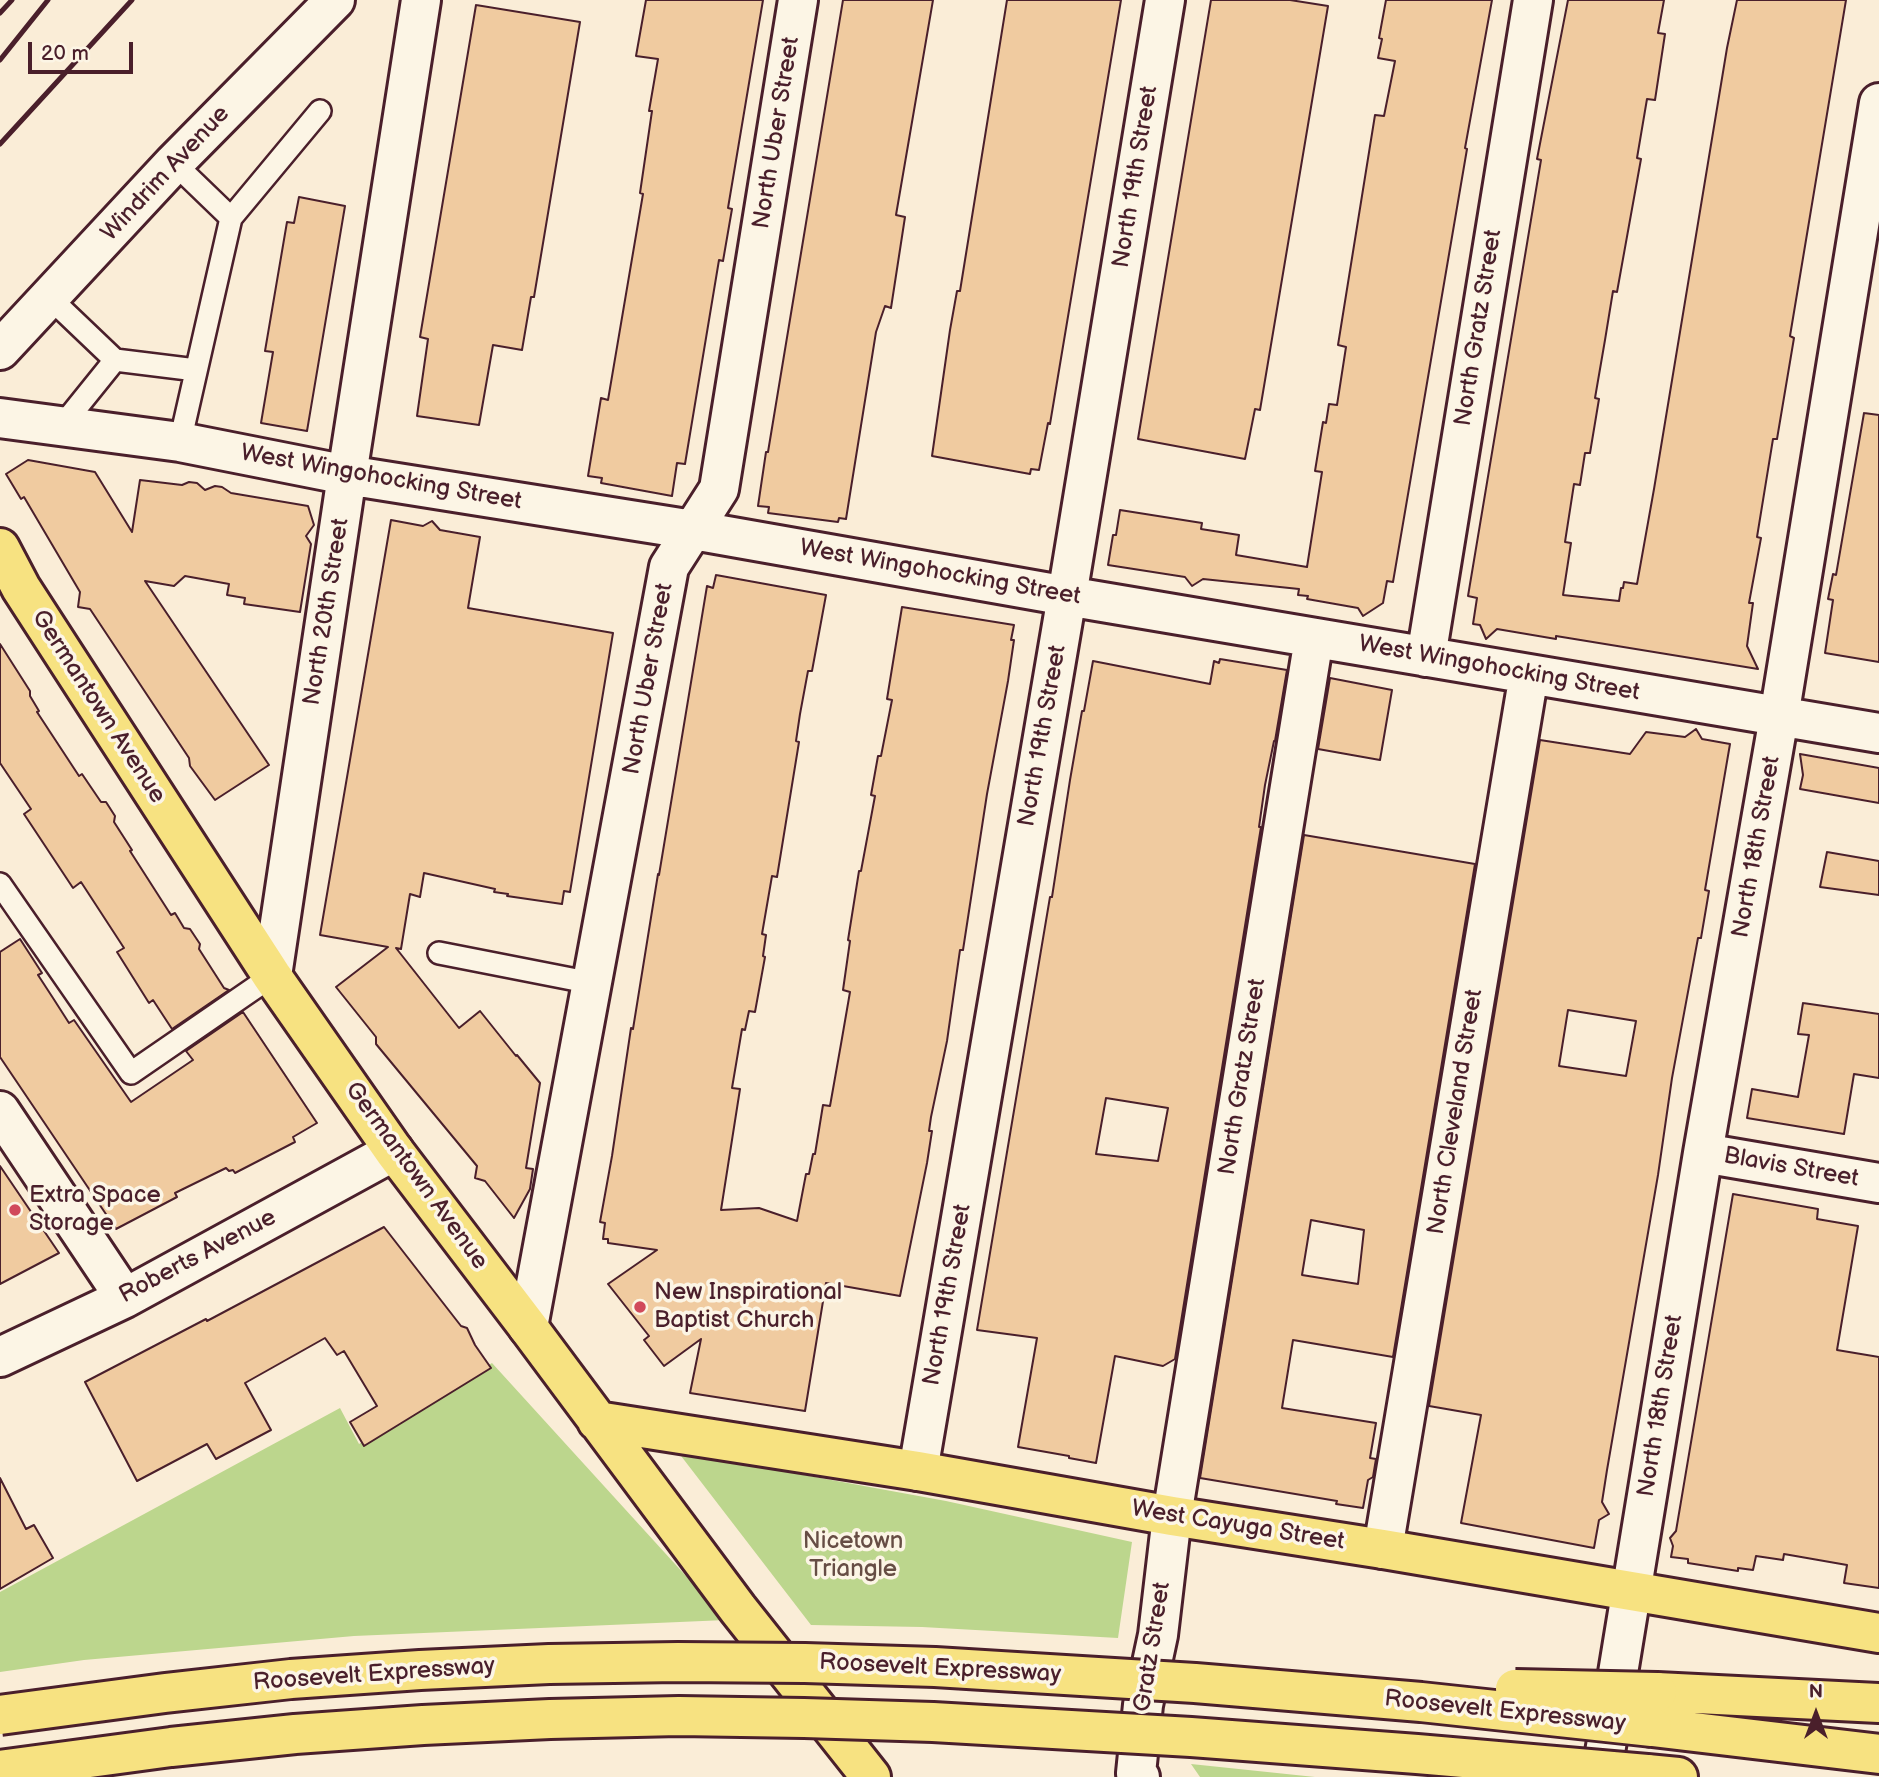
<!DOCTYPE html>
<html>
<head>
<meta charset="utf-8">
<style>
  body { margin:0 }
  #map { position:relative; width:1879px; height:1777px; overflow:hidden; background:#faedd7; font-family:"Balsamiq Sans",sans-serif }
  canvas { display:block }
  .north { position:absolute; left:1781px; top:1679px; width:70px; height:70px; -webkit-text-stroke:5px #fcf5e5; paint-order:stroke; rotate:0deg; font-size:19px; font-weight:700; line-height:28px; text-align:center; color:#4a1f2b }
  .north::after { content:''; display:block; margin:auto; width:24px; height:32px; background:#4a1f2b; clip-path:polygon(50% 0,100% 100%,50% 72%,0 100%) }
  .scale { position:absolute; left:28px; top:42px; width:105px; height:32px; box-sizing:border-box; border:4px solid #4a1f2b; border-top:0; padding-left:9px; font-size:21px; line-height:24px; white-space:nowrap; color:#4a1f2b; -webkit-text-stroke:5px #fcf5e5; paint-order:stroke }
</style>
</head>
<body>
<div id="map">
<canvas width="1879" height="1777"></canvas>
<div class="north">N</div>
<div class="scale">20 m</div>
</div>
<script>
const c = document.querySelector('canvas').getContext('2d');
c.lineJoin = 'round';
function fill(path, color) {
  c.fillStyle = color;
  c.fill(path, 'evenodd');
}
function poly(rows) {
  const path = new Path2D();
  for (const r of rows) {
    path.moveTo(r[0], r[1]);
    for (let i = 2; i < r.length; i += 2) path.lineTo(r[i], r[i + 1]);
  }
  return path;
}
function stroke(path, color, width, dash) {
  c.strokeStyle = color;
  c.lineWidth = width;
  c.lineCap = dash ? 'butt' : 'round';
  c.setLineDash(dash || []);
  c.stroke(path);
}
function label(font, color, halo, rows, align = 'center') {
  c.font = font + ' "Balsamiq Sans",sans-serif';
  c.lineWidth = 7;
  c.setLineDash([]);
  c.textBaseline = 'middle';
  c.strokeStyle = halo;
  c.fillStyle = color;
  for (const [text, x, y, turn = 0] of rows) {
    c.save();
    c.translate(x, y);
    c.rotate((+turn || 0) * Math.PI / 180);
    c.textAlign = isNaN(turn) ? turn : align;
    if (halo) c.strokeText(text, 0, 0);
    c.fillText(text, 0, 0);
    c.restore();
  }
}
fill(poly([
  [492,1363,726,1620,354,1636,84,1660,0,1672,0,1592,340,1408,359,1444],
  [678,1452,946,1501,1132,1542,1118,1638,922,1627,811,1625],
  [1191,1764,1315,1777,1200,1777]
]), '#bcd68d');
const building = poly([
  [646,0,763,0,728,208,732,209,723,261,719,260,685,464,677,463,672,496,601,483,602,478,588,476,601,398,608,400,643,194,640,193,652,111,649,111,658,59,636,56,646,0],
  [843,0,933,0,896,215,905,217,891,308,885,306,876,332,846,519,839,518,838,522,768,513,769,507,758,506,766,452,768,452,843,0],
  [1007,0,1121,0,1050,424,1048,423,1039,470,1031,469,1030,474,932,456,950,330,957,291,960,291,1007,0],
  [1211,0,1290,0,1328,6,1260,410,1255,409,1245,459,1138,439,1211,0],
  [1386,0,1492,0,1465,148,1467,149,1393,582,1387,581,1383,603,1363,616,1358,608,1307,599,1308,596,1298,595,1299,589,1203,579,1192,586,1185,577,1108,565,1113,535,1116,535,1120,510,1202,523,1201,529,1239,535,1236,555,1307,567,1322,472,1315,471,1323,422,1326,423,1329,404,1337,405,1346,347,1338,345,1375,115,1384,116,1395,61,1378,58,1382,39,1379,38,1386,0],
  [1568,0,1664,0,1658,33,1665,34,1655,100,1647,99,1637,158,1641,159,1617,292,1613,291,1605,340,1595,398,1599,399,1590,453,1585,453,1580,485,1574,484,1565,542,1571,543,1563,595,1619,601,1621,588,1623,588,1624,582,1637,584,1654,489,1727,48,1737,0,1846,0,1790,336,1794,338,1777,439,1773,439,1757,537,1761,538,1749,603,1753,603,1747,646,1758,669,1556,636,1556,639,1497,629,1486,639,1480,625,1473,624,1477,598,1468,596,1541,160,1537,159,1568,0],
  [476,5,580,22,534,297,531,297,522,350,493,345,479,425,417,416,428,339,420,337,476,5],
  [299,197,345,206,307,431,261,423,273,352,265,351,287,222,294,223,299,197],
  [1864,413,1879,415,1879,662,1825,653,1833,600,1828,599,1833,574,1836,575,1864,413],
  [28,460,95,472,132,532,140,480,182,485,189,482,197,483,205,490,215,486,222,487,231,493,308,506,314,525,306,536,311,544,300,612,244,604,245,598,227,595,229,584,185,576,174,586,145,581,269,765,215,800,190,766,189,758,90,609,78,607,80,592,24,497,21,499,6,474,28,460],
  [391,520,423,526,432,521,440,530,480,537,468,608,613,633,570,892,564,891,562,904,507,896,508,894,494,892,495,889,424,873,420,897,410,894,401,949,396,948,459,1028,480,1011,516,1056,517,1055,540,1083,526,1168,533,1169,530,1189,514,1218,485,1181,475,1178,477,1166,376,1044,376,1037,336,987,388,947,320,935,391,520],
  [716,575,826,595,812,671,808,671,800,714,796,741,799,742,777,877,772,876,762,934,766,935,763,956,765,957,755,1012,749,1011,745,1030,742,1029,732,1088,740,1089,721,1210,759,1208,797,1221,806,1174,809,1174,813,1154,815,1154,823,1105,830,1106,841,1044,850,992,843,990,850,941,848,940,859,871,861,871,875,796,871,795,878,756,881,756,892,700,887,699,902,607,1014,625,1011,640,1014,640,1008,681,987,794,963,950,960,950,947,1041,931,1117,929,1131,932,1131,927,1163,900,1296,826,1283,805,1411,690,1393,701,1339,664,1366,644,1340,649,1336,608,1284,657,1250,608,1243,608,1239,603,1239,605,1223,600,1222,612,1156,631,1028,633,1029,658,874,659,875,707,586,713,588,716,575],
  [0,644,30,691,30,696,39,711,37,712,79,776,82,774,101,802,106,802,115,816,114,822,132,850,130,851,171,915,175,913,184,928,190,929,200,944,199,949,224,988,229,990,172,1029,153,1000,149,1003,117,952,124,948,81,882,73,888,24,814,31,809,0,763,0,644],
  [1220,659,1287,670,1275,741,1274,741,1265,785,1259,827,1261,827,1175,1359,1163,1366,1115,1356,1096,1463,1069,1458,1069,1456,1018,1447,1037,1338,977,1330,1050,897,1052,897,1070,780,1082,711,1084,711,1093,661,1210,684,1214,661,1219,663,1220,659],
  [1106,1098,1168,1108,1158,1161,1096,1154,1106,1098],
  [1330,678,1392,690,1380,760,1318,749,1330,678],
  [1696,729,1702,739,1730,744,1705,890,1709,891,1701,938,1698,938,1672,1078,1658,1175,1607,1470,1602,1502,1609,1514,1599,1520,1594,1548,1461,1523,1481,1415,1429,1406,1540,740,1630,754,1646,732,1685,737,1696,729],
  [1568,1010,1636,1021,1626,1076,1559,1066,1568,1010],
  [1800,754,1879,768,1879,803,1800,789,1803,775,1800,754],
  [1304,835,1475,864,1393,1357,1293,1340,1282,1408,1376,1423,1370,1458,1376,1459,1373,1477,1368,1480,1363,1508,1336,1504,1337,1501,1200,1478,1304,835],
  [1311,1220,1364,1230,1358,1284,1302,1275,1311,1220],
  [1827,852,1879,861,1879,895,1820,887,1827,852],
  [20,939,42,973,38,975,53,998,69,1023,74,1020,131,1102,193,1060,186,1051,243,1012,317,1123,293,1137,295,1142,235,1173,233,1170,229,1171,226,1168,175,1193,177,1197,116,1229,0,1057,0,952,20,939],
  [1803,1003,1879,1014,1879,1078,1854,1074,1844,1134,1747,1118,1752,1089,1798,1097,1809,1035,1798,1034,1803,1003],
  [0,1166,59,1253,0,1284,0,1166],
  [1733,1194,1818,1209,1817,1219,1858,1226,1837,1350,1879,1357,1879,1588,1844,1583,1847,1565,1784,1554,1783,1560,1756,1556,1753,1570,1738,1568,1738,1571,1688,1563,1688,1559,1671,1557,1673,1546,1670,1538,1676,1531,1733,1194],
  [384,1227,461,1326,467,1328,475,1345,491,1368,364,1446,350,1422,377,1406,344,1351,337,1355,325,1338,245,1383,271,1430,216,1459,207,1444,137,1481,85,1382,206,1319,207,1321,384,1227],
  [0,1478,26,1529,34,1525,53,1558,0,1589,0,1478]
]);
fill(building, '#f0cba0');
stroke(building, '#4a1f2b', 2);
const lane = poly([
  [174,163,231,218,180,442],
  [231,218,320,111],
  [50,298,115,360,196,370],
  [61,427,115,360],
  [0,884,131,1073,272,976],
  [439,953,592,983]
]);
const street = poly([
  [0,350,174,163,335,0],
  [0,418,180,442,347,475,693,530,1067,596,1879,733],
  [1426,657,1533,0],
  [272,976,347,475,421,0],
  [0,1111,125,1298],
  [1703,1153,1879,1183],
  [528,1327,669,567,719,489,798,0],
  [0,1357,125,1298,394,1151],
  [918,1471,1067,596,1165,0],
  [1383,1549,1529,674],
  [1140,1777,1136,1773,1143,1705,1158,1635,1172,1516,1314,638],
  [1601,1777,1703,1153,1779,717,1879,103]
]);
const primary = poly([
  [0,548,21,588,272,976,394,1151,528,1327,738,1609,871,1777],
  [597,1421,918,1471,1172,1516,1383,1549,1879,1633]
]);
const highway = poly([
  [1657,1692,1879,1703],
  [1652,1727,1879,1754],
  [1647,1774,1678,1777]
]);
stroke(lane, '#4a1f2b', 26);
stroke(street, '#4a1f2b', 44);
stroke(primary, '#4a1f2b', 44);
stroke(highway, '#4a1f2b', 44);
stroke(lane, '#fcf5e5', 21);
stroke(street, '#fcf5e5', 38);
stroke(primary, '#f7e281', 38);
stroke(highway, '#f7e281', 38);
stroke(poly([
  [0,13,12,0],
  [0,60,48,0],
  [0,144,132,0]
]), '#4a1f2b', 5);
const highwayBridge = poly([
  [1515,1689,1657,1692],
  [0,1715,165,1693,291,1679,420,1670,549,1664,678,1662,805,1663,935,1667,1195,1683,1421,1702,1652,1727],
  [0,1770,171,1747,295,1734,423,1725,550,1719,679,1716,804,1718,933,1722,1191,1737,1417,1754,1647,1774]
]);
stroke(highwayBridge, '#4a1f2b', 44, []);
stroke(highwayBridge, '#f7e281', 38);
for (const [x, y, r, color] of [
  [15,1210,7,"#d1495b"],
  [640,1307,7,"#d1495b"]
]) {
  const dot = new Path2D();
  dot.arc(x, y, r, 0, 2 * Math.PI);
  c.fillStyle = color;
  c.fill(dot);
  stroke(dot, '#fcf5e5', 2.5);
}
label('24px', '#4a1f2b', '#fcf5e5', [
  ["North Uber Street",777,133,-81],
  ["Windrim Avenue",166,174,-47],
  ["North 19th Street",1136,177,-81],
  ["North Gratz Street",1479,328,-81],
  ["West Wingohocking Street",381,478,10],
  ["West Wingohocking Street",940,573,10],
  ["North 20th Street",327,612,-81],
  ["West Wingohocking Street",1499,669,10],
  ["North Uber Street",649,679,-80],
  ["Germantown Avenue",98,707,57],
  ["North 19th Street",1043,736,-80],
  ["North 18th Street",1757,847,-80],
  ["North Gratz Street",1243,1077,-81],
  ["North Cleveland Street",1456,1112,-81],
  ["Blavis Street",1791,1168,10],
  ["Germantown Avenue",416,1176,54],
  ["Roberts Avenue",198,1257,-28],
  ["North 19th Street",948,1295,-80],
  ["North 18th Street",1661,1406,-81],
  ["West Cayuga Street",1238,1526,9],
  ["Gratz Street",1153,1647,-81],
  ["Roosevelt Expressway",940,1669,3],
  ["Roosevelt Expressway",374,1675,-4],
  ["Roosevelt Expressway",1505,1712,6]
]);
label('24px', '#4a1f2b', '#fcf5e5', [
  ["Extra Space",29,1196],
  ["Storage",29,1224],
  ["New Inspirational",654,1293],
  ["Baptist Church",654,1321]
], 'left');
label('24px', '#664d44', '#fcf5e5', [
  ["Nicetown",853,1542],
  ["Triangle",853,1570]
]);
</script>
</body>
</html>
